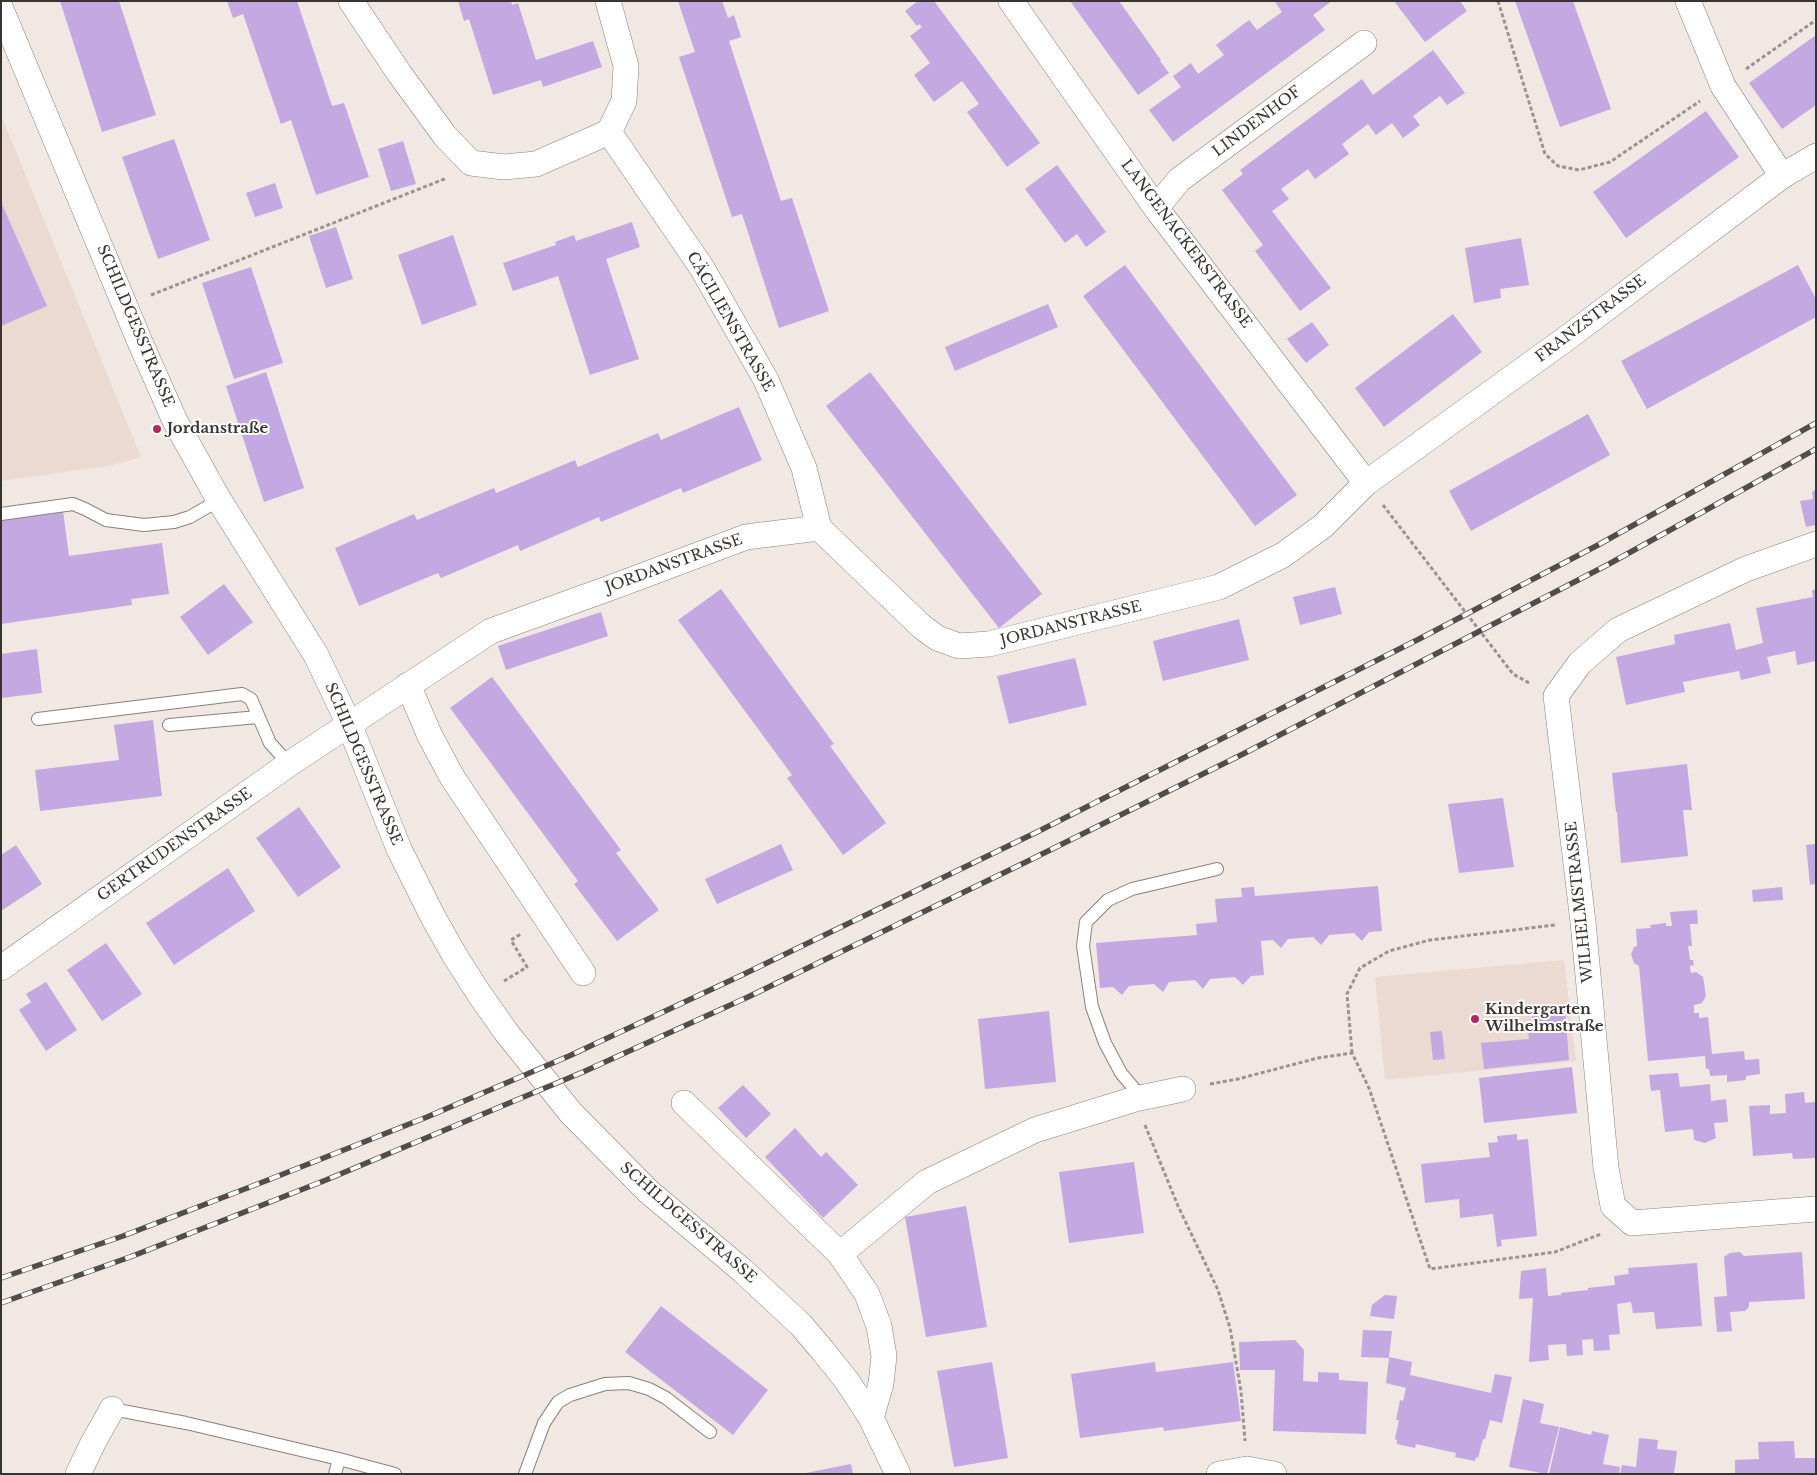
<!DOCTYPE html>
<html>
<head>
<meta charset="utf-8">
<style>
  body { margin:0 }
  #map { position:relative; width:1817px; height:1475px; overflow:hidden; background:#f1e8e3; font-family:"Libre Baskerville",serif }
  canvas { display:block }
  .frame { position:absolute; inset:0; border:2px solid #383432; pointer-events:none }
</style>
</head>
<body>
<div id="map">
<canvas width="1817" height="1475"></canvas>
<div class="frame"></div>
</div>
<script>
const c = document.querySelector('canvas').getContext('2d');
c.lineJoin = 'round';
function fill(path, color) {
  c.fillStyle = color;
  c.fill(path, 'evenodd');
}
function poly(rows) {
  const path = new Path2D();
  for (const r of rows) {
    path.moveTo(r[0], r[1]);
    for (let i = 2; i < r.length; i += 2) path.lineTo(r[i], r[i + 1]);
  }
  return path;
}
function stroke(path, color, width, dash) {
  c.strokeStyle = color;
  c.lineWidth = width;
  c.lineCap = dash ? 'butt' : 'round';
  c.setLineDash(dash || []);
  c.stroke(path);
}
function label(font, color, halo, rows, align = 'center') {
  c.font = font + ' "Libre Baskerville",serif';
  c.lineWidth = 4;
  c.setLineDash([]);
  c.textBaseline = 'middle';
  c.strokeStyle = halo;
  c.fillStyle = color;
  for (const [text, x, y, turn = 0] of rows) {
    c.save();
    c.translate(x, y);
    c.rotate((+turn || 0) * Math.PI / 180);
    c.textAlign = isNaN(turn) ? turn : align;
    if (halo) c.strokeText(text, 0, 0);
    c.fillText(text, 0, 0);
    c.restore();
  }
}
fill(poly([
  [1,115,141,457,113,465,1,481],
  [1564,960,1576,1061,1385,1080,1375,977]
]), '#eadad1');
fill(poly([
  [60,1,119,1,156,115,102,132],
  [227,1,297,1,332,106,344,103,369,177,316,195,291,120,281,124,243,14,233,18],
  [458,1,511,1,512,5,518,3,536,60,593,41,602,67,543,87,541,80,493,95,469,19,464,21],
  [678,1,722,1,728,18,734,15,741,37,729,41,781,201,792,198,829,311,779,328,742,214,732,217,679,57,695,52],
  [918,1,934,1,1040,143,1007,167,967,112,979,104,962,81,934,102,914,75,930,63,910,36,922,27,919,24,917,26,905,11],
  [1070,1,1119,1,1161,60,1160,61,1169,73,1138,95],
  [1276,1,1332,1,1313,15,1325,30,1173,142,1149,110,1181,87,1173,76,1191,63,1198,74,1210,65,1224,55,1216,45,1249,20,1257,30,1282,12,1275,2],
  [1394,1,1460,1,1467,11,1425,42],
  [1515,1,1573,1,1611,109,1560,127],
  [1816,35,1816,105,1782,129,1749,83],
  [1433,50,1465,93,1447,105,1440,96,1413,116,1420,125,1403,138,1392,123,1376,135,1368,124,1342,144,1349,154,1315,179,1308,169,1281,189,1289,199,1272,211,1331,288,1300,311,1255,251,1263,245,1222,190,1243,174,1240,170,1362,79,1373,95],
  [1706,111,1739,157,1626,238,1593,192],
  [174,139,210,240,158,259,122,157],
  [403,141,416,184,391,191,378,149],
  [1057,165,1106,232,1086,247,1077,234,1065,243,1025,189],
  [275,183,283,208,255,217,246,193],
  [1,202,47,306,1,326],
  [632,222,640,247,606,259,639,359,590,375,558,276,513,291,503,263,556,245,555,242,574,235,576,241],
  [336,227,353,279,326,288,309,236],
  [453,235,477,305,422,325,398,255],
  [1521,238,1529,285,1500,289,1501,298,1474,303,1465,248],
  [1125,265,1297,495,1255,526,1083,296],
  [1798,265,1816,299,1816,317,1647,409,1621,361],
  [251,267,283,363,234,379,202,283],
  [1048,304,1058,327,955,371,945,347],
  [1453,314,1482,352,1384,427,1355,388],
  [1312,322,1329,345,1306,363,1287,339],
  [266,372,304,488,264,502,226,386],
  [870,372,1042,594,999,628,826,406],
  [739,407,762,460,683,493,681,488,601,522,599,517,520,551,518,545,441,578,438,573,359,606,335,548,414,514,417,520,494,488,496,493,575,460,578,467,658,433,661,440],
  [1588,414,1610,455,1471,531,1449,491],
  [1816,489,1816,525,1806,527,1800,501,1813,499,1812,492],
  [63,511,69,556,162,543,169,594,131,599,132,605,1,624,1,519],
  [224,584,253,622,208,655,180,617],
  [1335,587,1342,614,1300,625,1293,597],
  [721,589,834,744,830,746,886,823,843,855,787,778,792,775,678,620],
  [1816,589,1816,661,1797,665,1795,651,1767,657,1771,673,1741,680,1739,671,1683,682,1685,692,1626,705,1616,657,1675,644,1674,635,1730,623,1736,650,1763,643,1756,608,1813,597,1812,590],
  [601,612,608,636,506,670,498,646],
  [1239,619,1249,660,1163,681,1153,641],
  [37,649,42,693,1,698,1,654],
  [1075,658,1087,705,1009,724,997,676],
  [492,677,621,850,616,853,659,910,617,941,574,884,578,881,450,708],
  [153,720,162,796,40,811,35,770,119,760,114,725],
  [1687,764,1692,810,1683,810,1688,856,1621,863,1617,812,1616,812,1612,773],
  [1503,798,1514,867,1459,873,1448,804],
  [299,807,341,867,298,897,256,838],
  [781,844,793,870,717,904,705,879],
  [1816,844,1816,884,1810,885,1806,845],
  [16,845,42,884,1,911,1,855],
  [228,868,255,911,174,965,146,923],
  [1378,886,1382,931,1369,932,1362,941,1354,933,1329,935,1321,945,1313,937,1288,939,1281,948,1273,940,1261,941,1264,975,1251,976,1243,985,1235,977,1210,979,1203,989,1195,980,1169,982,1163,992,1154,984,1129,986,1122,995,1113,987,1100,988,1096,943,1197,935,1196,924,1217,922,1215,899,1242,897,1241,888,1254,887,1255,896],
  [1782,887,1783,900,1753,902,1752,890],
  [1697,910,1698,924,1690,924,1692,946,1688,946,1690,960,1693,960,1694,965,1690,966,1691,973,1696,972,1703,977,1706,996,1702,1003,1694,1005,1694,1013,1699,1013,1699,1018,1708,1017,1712,1054,1744,1051,1745,1060,1759,1059,1760,1074,1746,1076,1746,1080,1727,1082,1727,1075,1710,1076,1709,1069,1706,1069,1705,1056,1648,1061,1639,966,1634,963,1631,954,1634,947,1637,946,1636,929,1651,928,1650,925,1666,923,1666,926,1672,926,1670,912],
  [106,943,142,994,102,1021,67,970],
  [46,982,77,1030,46,1051,19,1010,31,1002,26,994],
  [1565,1009,1569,1060,1484,1069,1481,1043,1529,1039,1528,1031,1532,1031,1532,1012],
  [1049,1011,1056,1082,985,1089,978,1019],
  [1442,1031,1445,1059,1433,1060,1430,1032],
  [1572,1067,1577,1113,1484,1123,1479,1078],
  [1678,1073,1680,1087,1710,1084,1711,1101,1726,1099,1728,1122,1714,1123,1716,1138,1705,1143,1694,1140,1693,1129,1665,1132,1660,1090,1651,1091,1649,1075],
  [743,1085,771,1114,746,1138,718,1108],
  [1804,1092,1805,1103,1816,1102,1816,1158,1793,1159,1792,1153,1753,1156,1749,1106,1770,1105,1770,1114,1786,1113,1785,1094],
  [795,1128,821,1157,826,1152,858,1185,823,1218,765,1157],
  [1517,1134,1517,1140,1528,1139,1537,1236,1501,1240,1502,1246,1497,1247,1493,1214,1460,1218,1459,1199,1425,1203,1421,1164,1490,1157,1488,1143,1498,1142,1497,1136],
  [1134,1162,1144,1233,1069,1243,1059,1172],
  [966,1206,987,1327,926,1337,905,1217],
  [1740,1252,1744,1256,1802,1252,1805,1299,1749,1302,1749,1307,1745,1311,1730,1312,1732,1331,1717,1332,1714,1297,1727,1296,1724,1257,1730,1253],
  [1697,1263,1702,1326,1656,1329,1654,1312,1633,1313,1631,1302,1617,1304,1620,1334,1609,1335,1610,1350,1594,1351,1593,1339,1582,1340,1583,1355,1567,1356,1566,1344,1548,1345,1549,1360,1529,1362,1533,1298,1519,1299,1521,1271,1546,1268,1548,1296,1561,1295,1561,1293,1588,1290,1588,1288,1615,1285,1614,1276,1629,1274,1628,1268],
  [1385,1295,1397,1296,1394,1319,1370,1316,1372,1305],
  [661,1306,768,1390,733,1435,625,1352],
  [1363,1330,1392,1331,1389,1357,1412,1362,1410,1375,1491,1393,1495,1374,1512,1377,1502,1423,1490,1420,1485,1439,1483,1439,1478,1458,1476,1457,1475,1461,1455,1457,1456,1453,1416,1444,1415,1448,1397,1444,1397,1440,1395,1439,1399,1420,1396,1420,1400,1400,1403,1401,1406,1388,1386,1383,1389,1358,1361,1357],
  [1295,1340,1304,1350,1303,1381,1318,1382,1318,1372,1339,1373,1339,1380,1368,1382,1366,1434,1273,1431,1275,1370,1240,1370,1239,1342],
  [992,1362,1008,1458,954,1467,937,1371],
  [1155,1362,1156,1372,1233,1362,1241,1421,1164,1431,1163,1427,1080,1438,1071,1374],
  [1523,1399,1544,1404,1540,1423,1559,1427,1547,1474,1509,1467],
  [1560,1427,1591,1435,1592,1431,1609,1435,1603,1464,1620,1467,1619,1474,1549,1474],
  [1639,1438,1658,1440,1657,1449,1677,1451,1674,1474,1620,1474,1622,1465,1636,1467],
  [1794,1441,1795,1458,1816,1458,1816,1474,1735,1474,1735,1460,1759,1459,1758,1442],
  [851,1464,853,1474,806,1474,806,1473]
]), '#c3a8e2');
const service = poly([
  [1,514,73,504,85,509,106,520,144,525,174,522,190,517,219,500],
  [38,719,242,694,251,699,270,743,289,764],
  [169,725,258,717],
  [1142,1098,1121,1073,1105,1043,1092,1007,1083,946,1086,922,1108,900,1132,889,1217,869],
  [112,1409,186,1423,339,1459,335,1474],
  [339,1459,395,1474],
  [525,1474,544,1423,558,1402,570,1395,605,1384,629,1383,649,1389,666,1398,710,1432]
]);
const minor = poly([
  [351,1,399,73,445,136,471,163,504,167,536,164,609,132,624,101,626,66,608,1],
  [1011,1,1156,208,1366,483],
  [1688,1,1723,86,1782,176],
  [1,9,140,342,175,421,219,500,316,655,349,724,399,849,433,917,455,956,480,995,506,1032,571,1113,649,1192,743,1271,801,1325,823,1351,847,1381,871,1418,898,1474],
  [609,132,702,268,766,380,804,468,819,528],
  [1156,208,1179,180,1364,43],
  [1816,544,1746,569,1618,630,1580,663,1556,696,1583,922,1606,1168,1613,1206,1632,1223,1816,1209],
  [408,685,430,736,452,777,583,973],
  [1,968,289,764,491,631,618,585,746,537,819,528,921,626,937,638,959,646,989,644,1219,587,1283,555,1323,526,1366,483,1567,338,1782,176,1816,156],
  [684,1103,840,1254,867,1294,879,1326,884,1356,881,1384,871,1418],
  [840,1254,927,1182,1035,1130,1135,1099,1183,1089],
  [78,1474,93,1443,112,1409],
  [1219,1474,1247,1469,1274,1474]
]);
stroke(service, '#88817c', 14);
stroke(minor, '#88817c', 26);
stroke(poly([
  [1498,1,1545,154,1558,166,1579,170,1610,162,1700,101],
  [1746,69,1816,20],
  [151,295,447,178],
  [1383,505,1513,674,1531,684],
  [504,981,527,967,511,940,521,934,522,935],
  [1352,1053,1347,994,1360,968,1389,951,1430,940,1555,925],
  [1210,1084,1238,1079,1318,1058,1352,1053,1369,1088,1430,1269,1555,1252,1601,1234],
  [1145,1125,1178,1206,1218,1290,1230,1328,1241,1391,1245,1441]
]), '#9a9390', 3, [4, 2.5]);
stroke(service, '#fff', 12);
stroke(minor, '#fff', 25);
const rail = poly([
  [1,1278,123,1236,268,1180,427,1117,569,1056,740,976,1037,832,1421,638,1598,545,1816,423],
  [1,1303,130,1257,326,1180,583,1072,748,997,1026,862,1243,754,1609,564,1816,449]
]);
stroke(rail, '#524d4a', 5.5);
stroke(rail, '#fff', 4, [11]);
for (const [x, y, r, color] of [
  [157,429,5,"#b5275c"],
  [1475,1019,5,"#b5275c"]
]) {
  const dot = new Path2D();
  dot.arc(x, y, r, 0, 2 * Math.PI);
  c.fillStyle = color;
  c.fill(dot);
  stroke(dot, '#fff', 2);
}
label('15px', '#383432', '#fff', [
  ["LINDENHOF",1257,122,-37],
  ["LANGENACKERSTRASSE",1186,244,53],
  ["FRANZSTRASSE",1591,319,-37],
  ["CÄCILIENSTRASSE",730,322,60],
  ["SCHILDGESSTRASSE",135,326,67],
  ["JORDANSTRASSE",674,564,-20],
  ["JORDANSTRASSE",1071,624,-14],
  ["SCHILDGESSTRASSE",363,764,67],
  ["GERTRUDENSTRASSE",175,845,-35],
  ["WILHELMSTRASSE",1580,902,-96],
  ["SCHILDGESSTRASSE",688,1223,41]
]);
label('bold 15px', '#383432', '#fff', [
  ["Jordanstraße",167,429],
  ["Kindergarten",1485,1010],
  ["Wilhelmstraße",1485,1027]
], 'left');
</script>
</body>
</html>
